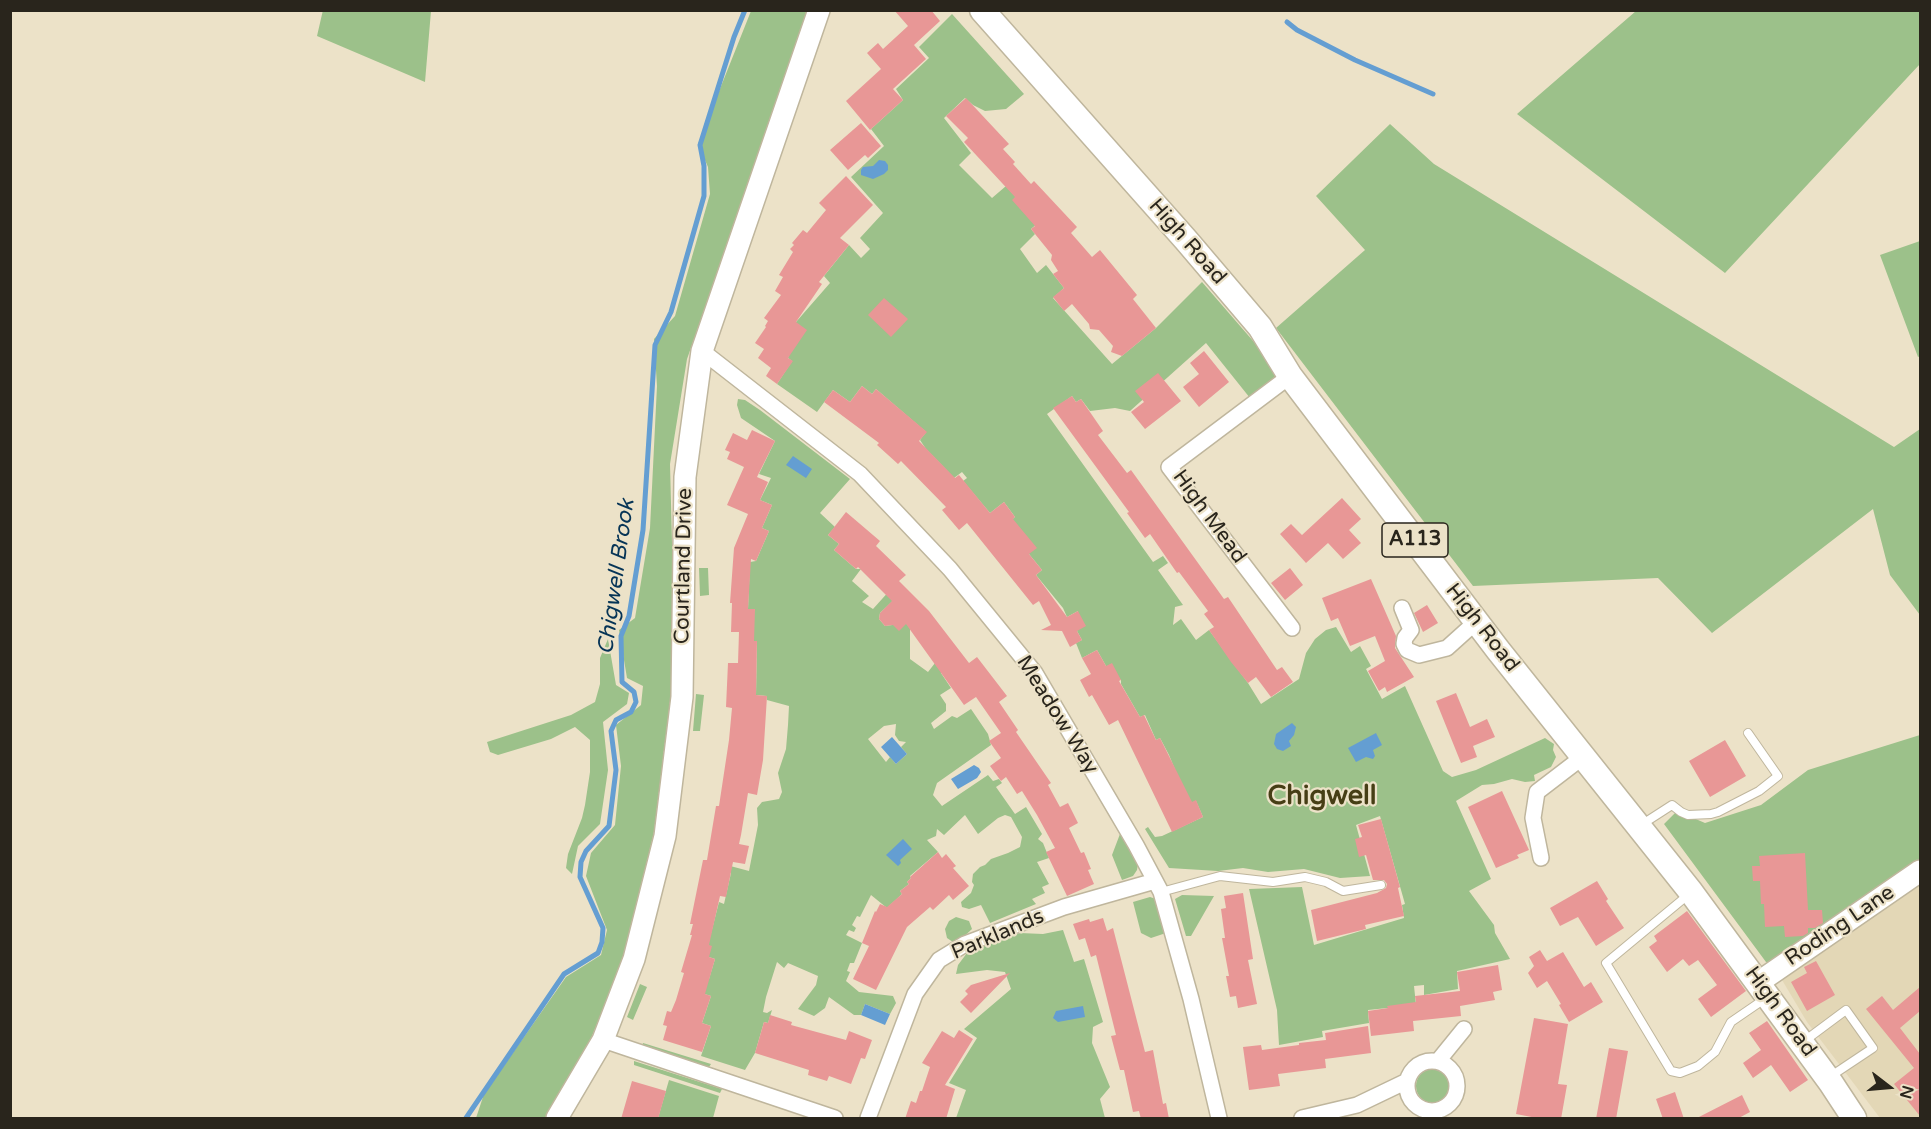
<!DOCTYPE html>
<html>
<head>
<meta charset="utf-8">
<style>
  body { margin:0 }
  #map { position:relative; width:1931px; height:1129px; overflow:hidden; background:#ece2c8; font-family:"Varela Round",sans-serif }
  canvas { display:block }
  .frame { position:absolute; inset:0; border:12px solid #29251c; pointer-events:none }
  .north { position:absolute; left:1859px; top:1057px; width:60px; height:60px; -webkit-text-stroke:4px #ece2c8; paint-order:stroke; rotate:106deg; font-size:16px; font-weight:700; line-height:24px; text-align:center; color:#29251c }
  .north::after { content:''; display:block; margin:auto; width:21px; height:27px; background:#29251c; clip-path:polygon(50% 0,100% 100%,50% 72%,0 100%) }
</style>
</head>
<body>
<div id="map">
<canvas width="1931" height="1129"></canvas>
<div class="frame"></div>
<div class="north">N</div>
</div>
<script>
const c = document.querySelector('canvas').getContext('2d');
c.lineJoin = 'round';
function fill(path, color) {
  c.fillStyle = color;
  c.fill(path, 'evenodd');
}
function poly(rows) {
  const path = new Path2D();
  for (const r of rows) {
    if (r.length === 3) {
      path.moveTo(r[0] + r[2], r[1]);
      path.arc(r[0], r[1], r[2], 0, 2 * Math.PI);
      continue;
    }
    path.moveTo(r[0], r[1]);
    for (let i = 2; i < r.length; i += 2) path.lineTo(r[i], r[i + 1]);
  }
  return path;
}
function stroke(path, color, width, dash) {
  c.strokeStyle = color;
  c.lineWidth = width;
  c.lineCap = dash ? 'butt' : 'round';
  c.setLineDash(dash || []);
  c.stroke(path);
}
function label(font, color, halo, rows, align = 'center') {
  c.font = font + ' "Varela Round",sans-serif';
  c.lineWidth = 4.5;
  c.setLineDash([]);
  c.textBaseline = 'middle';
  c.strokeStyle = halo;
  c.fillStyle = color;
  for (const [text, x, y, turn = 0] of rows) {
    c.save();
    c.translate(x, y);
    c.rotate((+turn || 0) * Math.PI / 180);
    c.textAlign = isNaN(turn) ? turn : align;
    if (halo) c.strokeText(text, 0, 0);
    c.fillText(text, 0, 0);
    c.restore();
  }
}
fill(poly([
  [1920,879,1920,1118,1880,1118,1807,1022,1782,980,1787,974]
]), '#e3d7b6');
fill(poly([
  [323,10,431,11,425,82,317,36],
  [751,11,810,11,687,359,670,464,675,661,654,832,625,955,588,1046,545,1118,476,1118,484,1094,566,977,601,955,607,930,586,876,591,853,615,825,621,766,616,725,641,705,643,686,627,678,619,630,635,618,650,528,657,386,654,339,675,316,710,194,708,167,698,144],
  [1636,11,1920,11,1920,64,1725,273,1517,114],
  [952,14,1024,94,1006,109,985,111,973,105,965,98,944,118,971,153,959,165,992,198,1006,186,1039,222,1031,229,1035,234,1020,249,1037,273,1046,265,1064,288,1053,298,1112,364,1156,328,1202,282,1286,379,1254,403,1206,343,1130,411,1115,408,1090,411,1081,399,1076,402,1072,396,1047,414,1153,562,1163,556,1168,563,1158,570,1183,605,1175,607,1173,625,1181,619,1196,640,1209,630,1248,683,1261,704,1299,679,1306,653,1315,639,1326,630,1336,627,1351,652,1360,646,1371,666,1366,669,1382,699,1405,686,1443,771,1452,777,1476,770,1545,738,1554,744,1553,750,1556,757,1551,767,1534,775,1535,781,1525,782,1512,779,1494,784,1482,785,1456,801,1491,879,1469,891,1494,925,1495,933,1510,959,1457,971,1458,989,1424,995,1424,985,1414,986,1416,1005,1368,1010,1369,1023,1322,1031,1323,1037,1279,1045,1277,1010,1249,889,1302,887,1314,945,1404,918,1402,905,1405,904,1380,816,1356,825,1370,876,1340,878,1304,869,1268,872,1243,868,1218,871,1169,868,1145,829,1148,827,1155,837,1162,836,1203,817,1196,801,1182,807,1176,772,1169,755,1160,738,1156,740,1145,715,1140,717,1121,684,1121,680,1106,666,1097,650,1082,658,1076,643,1082,640,1077,631,1078,611,1067,617,1063,608,1036,575,1042,570,1029,554,1010,521,1015,517,1004,502,990,513,963,481,967,478,962,472,954,478,926,449,920,440,926,432,876,389,872,394,862,386,850,402,833,390,817,412,777,384,792,361,788,358,796,322,830,283,824,276,849,245,861,258,870,249,860,238,883,213,851,177,884,146,871,129,903,100,896,89,929,58,919,47],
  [1390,124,1434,164,1894,447,1920,429,1920,615,1890,575,1873,509,1712,633,1658,578,1473,586,1276,328,1365,250,1316,196],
  [1920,241,1920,356,1918,357,1880,255],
  [738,399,745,400,760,410,850,479,820,513,835,527,828,535,839,544,834,550,856,569,861,569,852,581,869,596,862,602,873,609,891,589,899,595,880,613,879,619,885,626,906,623,910,626,910,659,928,672,935,663,952,664,941,673,951,688,940,695,946,704,946,711,931,723,934,729,952,716,957,718,971,709,988,734,991,745,937,783,933,795,942,806,988,775,993,781,999,779,1002,783,996,787,1015,814,1026,807,1042,834,1038,839,1043,843,1049,858,1037,862,1049,884,1042,887,1045,893,1032,899,1036,904,990,923,981,905,969,909,962,907,961,902,971,893,974,885,972,882,973,874,980,867,985,865,991,859,1008,853,1020,847,1022,837,1011,817,1005,815,998,818,978,834,965,815,944,835,937,829,936,836,927,840,938,852,910,876,911,878,907,882,909,884,900,891,902,894,887,908,871,895,860,917,857,916,852,925,856,928,854,932,849,930,846,935,862,943,854,963,850,963,847,971,850,972,846,981,859,992,893,996,896,1003,890,1014,865,1004,861,1015,854,1015,829,997,825,1008,814,1016,798,1009,816,985,818,976,788,963,784,968,777,962,766,997,763,1012,767,1013,772,1010,768,1023,764,1022,755,1053,745,1070,701,1056,711,1026,702,1023,711,996,695,991,709,979,715,959,709,957,708,945,719,902,724,904,731,873,719,863,749,871,758,825,757,808,762,802,779,799,782,792,778,773,786,749,788,725,789,706,767,700,767,696,756,695,757,641,746,641,755,609,748,609,750,562,756,561,769,531,762,528,772,505,760,500,771,478,759,474,775,441,741,418,737,405],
  [896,724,895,735,899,741,906,742,901,747,907,754,896,764,890,757,886,762,868,739,884,726],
  [699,568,708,568,709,595,700,596],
  [608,639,616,685,629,693,627,704,603,722,608,770,600,824,578,846,572,874,566,868,568,854,582,818,585,805,590,772,590,740,575,727,551,739,498,755,490,752,487,742,571,715,595,702,600,684,600,658],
  [696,694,704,695,700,731,693,731],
  [1920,735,1920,862,1770,963,1766,962,1664,824,1677,811,1705,823,1761,805,1808,770],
  [1120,834,1123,836,1138,864,1137,870,1133,876,1122,880,1112,855],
  [1182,895,1214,896,1191,936,1186,936,1175,899],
  [1150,897,1156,899,1166,933,1151,938,1141,933,1133,902],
  [956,917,969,921,972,929,956,944,947,938,945,929,949,921],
  [1063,930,1074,962,1084,959,1103,1022,1093,1027,1092,1043,1110,1087,1100,1099,1105,1118,956,1118,966,1090,949,1083,977,1038,964,1029,1011,989,1005,972,987,970,956,974,958,965,967,953,989,943,1020,933,1043,934],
  [640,984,647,987,633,1020,627,1017],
  [643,1043,711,1064,709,1067,642,1047],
  [634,1061,722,1089,720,1093,634,1065],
  [1433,1086,17],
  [669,1080,719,1096,713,1118,658,1118]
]), '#9cc18a');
fill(poly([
  [879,160,885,161,888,165,888,170,884,174,873,179,861,175,861,170,863,167,873,166],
  [793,456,812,469,806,478,786,465],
  [1292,723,1296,727,1294,735,1289,741,1291,746,1283,751,1277,749,1274,744,1276,734],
  [1376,733,1382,745,1373,750,1375,756,1373,759,1366,757,1356,762,1348,748],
  [892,737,907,754,896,764,881,747],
  [974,765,979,768,981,772,977,778,958,789,951,779],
  [903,839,912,849,900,860,901,863,898,866,886,855],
  [865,1004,890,1014,885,1025,861,1015],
  [1083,1006,1085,1017,1058,1022,1053,1018,1056,1011]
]), '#649ed2');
stroke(poly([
  [1287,22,1297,30,1355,60,1433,94],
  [466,1118,564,974,598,953,602,942,603,928,580,877,581,862,586,851,609,826,616,770,611,731,616,720,631,712,636,702,634,692,622,682,621,636,629,616,643,530,655,345,671,312,704,196,704,166,700,145,734,37,745,10]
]), '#649ed2', 5);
fill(poly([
  [894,10,931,10,940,21,914,45,926,59,893,89,903,100,870,130,846,101,881,69,867,53,878,43,883,49,908,26],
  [966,98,1009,144,1003,149,1015,162,1013,164,1031,184,1034,181,1077,227,1071,233,1092,257,1100,250,1137,295,1133,299,1156,328,1122,356,1111,352,1113,346,1099,330,1090,329,1089,324,1072,304,1064,311,1053,297,1064,288,1053,274,1058,271,1051,260,1052,255,1031,229,1035,226,1012,200,1015,197,964,142,968,138,946,116],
  [861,123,881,146,868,158,865,155,848,170,830,150],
  [846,176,873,205,840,238,849,245,819,282,822,284,796,322,807,330,788,358,793,361,777,384,766,376,771,368,758,358,764,349,755,343,766,327,765,326,768,321,764,318,781,295,775,291,783,277,779,275,793,252,790,249,794,245,792,243,803,230,807,233,826,210,819,203],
  [884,298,908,319,891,337,868,315],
  [1204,351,1229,382,1199,407,1183,387,1199,374,1190,363],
  [1158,373,1181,401,1145,429,1131,412,1144,402,1135,391],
  [862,386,872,394,876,389,927,432,919,441,955,478,959,475,990,513,1004,502,1015,517,1013,519,1037,548,1029,554,1042,570,1036,575,1067,617,1078,611,1086,626,1077,631,1082,640,1070,647,1062,631,1041,630,1051,625,1039,601,1033,605,967,523,959,530,942,510,946,507,901,461,898,464,877,445,879,443,824,402,833,390,850,402],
  [1072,396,1076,402,1081,399,1103,431,1098,435,1127,473,1131,470,1224,599,1228,597,1277,670,1282,667,1293,682,1271,697,1256,677,1248,683,1231,662,1209,630,1214,627,1204,614,1208,611,1179,572,1177,573,1150,534,1145,538,1127,513,1129,512,1053,408],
  [752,430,775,441,757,477,768,482,760,500,772,505,762,528,769,531,756,561,751,559,748,609,755,609,754,641,757,641,756,695,767,696,763,760,757,795,748,793,741,835,739,844,749,846,745,864,733,862,726,897,720,896,709,945,712,946,709,957,715,959,705,994,711,996,702,1023,711,1026,702,1052,663,1040,667,1026,663,1025,667,1011,671,1012,676,1000,684,973,681,972,692,935,690,935,693,924,690,924,703,860,707,860,716,806,719,806,729,740,732,708,726,707,728,663,738,663,739,632,731,632,732,603,730,603,734,548,748,514,727,505,744,467,727,459,730,452,725,450,733,433,747,440],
  [1342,498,1361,519,1349,530,1361,543,1343,559,1328,543,1306,563,1280,534,1291,524,1302,535],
  [846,512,880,541,876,546,906,575,899,581,929,611,969,663,977,657,1007,696,999,702,1018,730,1016,732,1051,783,1048,785,1060,807,1068,803,1078,823,1069,828,1081,853,1084,852,1091,869,1088,870,1094,884,1067,896,1046,852,1055,848,1037,815,1022,791,1017,794,1006,777,1001,781,990,766,1001,758,989,741,1001,733,976,697,964,705,906,624,899,631,893,625,885,626,879,619,880,613,892,601,858,567,856,569,834,550,839,544,828,535],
  [1290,568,1303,585,1285,600,1271,583],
  [1371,579,1396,636,1395,648,1414,677,1387,692,1385,687,1379,691,1368,671,1385,661,1375,636,1350,646,1338,618,1331,621,1322,598],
  [1427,605,1438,623,1423,632,1414,613],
  [1097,650,1106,666,1112,663,1121,680,1119,681,1140,717,1144,715,1156,740,1160,738,1192,802,1196,800,1203,817,1172,832,1118,720,1109,725,1092,695,1089,697,1080,680,1091,674,1082,658],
  [1456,693,1470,727,1487,719,1495,737,1473,746,1477,757,1461,763,1436,701],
  [1725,740,1746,776,1710,797,1689,761],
  [1502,791,1529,850,1517,855,1519,858,1496,868,1468,807],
  [1381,819,1400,887,1398,888,1404,916,1365,925,1366,929,1317,941,1311,910,1377,893,1386,888,1387,884,1384,880,1373,880,1366,855,1359,857,1355,839,1362,837,1358,825],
  [938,852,942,858,946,854,956,866,953,868,969,886,953,900,949,895,933,910,930,907,907,927,876,990,853,979,869,946,862,943,875,911,876,912,880,904,887,907,902,894,900,891,909,884,907,882,911,878,910,877],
  [1805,853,1808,910,1822,910,1823,923,1815,928,1808,928,1808,933,1803,936,1785,937,1784,926,1765,927,1764,904,1761,904,1760,881,1753,881,1752,866,1760,866,1759,856],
  [1597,881,1608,899,1606,901,1624,928,1596,946,1578,917,1560,926,1550,908],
  [1243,893,1253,959,1248,960,1257,1004,1238,1008,1236,996,1230,997,1226,976,1229,976,1222,938,1225,938,1221,909,1226,908,1224,896],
  [1687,911,1746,991,1711,1017,1698,999,1717,985,1698,960,1689,966,1683,959,1667,972,1649,947,1657,941,1654,936],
  [1103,918,1107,931,1113,928,1145,1052,1153,1050,1163,1104,1166,1103,1169,1119,1141,1119,1139,1111,1133,1112,1124,1070,1120,1070,1111,1036,1116,1035,1096,955,1091,957,1085,938,1079,940,1073,924,1089,919,1090,922],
  [1540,950,1547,961,1563,952,1584,987,1591,982,1603,1002,1569,1022,1559,1005,1561,1004,1547,981,1537,988,1528,973,1534,966,1529,957],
  [1816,961,1835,995,1807,1011,1791,982,1807,973,1804,967],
  [1498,965,1502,990,1493,992,1495,1000,1460,1006,1461,1016,1413,1021,1414,1031,1371,1036,1368,1011,1388,1008,1387,1006,1416,1002,1415,996,1460,991,1457,972],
  [1010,973,971,1013,960,1002,968,994,965,991,971,985],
  [1920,987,1920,1011,1900,1028,1920,1054,1920,1116,1894,1084,1914,1068,1866,1009,1882,996,1893,1010],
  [770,1015,792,1022,791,1025,846,1040,849,1031,872,1040,865,1059,861,1058,851,1084,829,1076,827,1081,808,1075,809,1070,755,1053,764,1022,768,1023],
  [1534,1018,1568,1024,1558,1084,1567,1085,1561,1119,1542,1119,1516,1114],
  [1767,1021,1808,1080,1790,1092,1771,1065,1753,1078,1743,1063,1761,1050,1749,1033],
  [1368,1026,1371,1053,1325,1059,1326,1068,1278,1074,1280,1086,1249,1090,1243,1047,1261,1045,1262,1050,1299,1045,1299,1043,1326,1040,1325,1033],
  [959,1030,973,1039,945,1085,955,1089,946,1119,905,1119,911,1101,916,1103,920,1091,922,1091,930,1067,922,1063,942,1031,954,1038],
  [1609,1048,1628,1051,1616,1119,1596,1119],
  [632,1081,666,1091,658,1119,621,1119],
  [1675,1092,1684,1119,1663,1119,1656,1099],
  [1742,1095,1750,1112,1737,1119,1695,1119]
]), '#e89796');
const lane = poly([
  [1641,825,1672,805,1681,812,1688,815,1711,814,1718,812,1759,791,1778,776,1748,733],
  [1161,892,1220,876,1273,882,1305,877,1326,882,1343,891,1381,885],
  [1688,895,1606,963,1671,1071,1680,1073,1698,1066,1715,1052,1731,1022,1766,998],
  [1803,1042,1846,1010,1873,1048,1831,1076]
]);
const street = poly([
  [702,351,860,474,950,569,1035,673,1136,845,1161,892,1191,999,1219,1118],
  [1290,376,1169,467,1292,628],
  [1402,608,1411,630,1405,638,1404,644,1407,650,1419,655,1447,648,1477,621],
  [1541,858,1533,818,1537,792,1584,756],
  [603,1040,835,1118],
  [1432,1086,25],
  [1438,1061,1464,1029],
  [868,1118,915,994,939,960,965,944,1064,907,1155,881],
  [1302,1118,1357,1105,1407,1081]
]);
const secondary = poly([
  [1759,982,1920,871],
  [557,1118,603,1040,634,959,665,836,682,697,685,477,702,351,819,10]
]);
const primary = poly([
  [982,10,1186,240,1260,327,1290,376,1498,650,1691,892,1831,1083,1854,1118]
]);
stroke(lane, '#bfb69d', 10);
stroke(street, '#bfb69d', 18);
stroke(secondary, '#bfb69d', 24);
stroke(primary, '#bfb69d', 27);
stroke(lane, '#fff', 8);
stroke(street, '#fff', 15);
stroke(secondary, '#fff', 21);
stroke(primary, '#fff', 24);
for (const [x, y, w] of [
  [1415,540,66]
]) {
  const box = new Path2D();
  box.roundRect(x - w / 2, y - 17, w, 34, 4.5);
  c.fillStyle = '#ece2c8';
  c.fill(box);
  stroke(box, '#29251c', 1.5);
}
label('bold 20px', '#29251c', null, [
  ["A113",1415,540]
]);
label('21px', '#29251c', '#ece2c8', [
  ["High Road",1187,242,49],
  ["High Mead",1209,517,54],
  ["Courtland Drive",684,566,-89],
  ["High Road",1482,628,52],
  ["Meadow Way",1057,715,58],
  ["Roding Lane",1840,926,-34],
  ["Parklands",998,935,-23],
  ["High Road",1780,1012,54]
]);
label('italic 22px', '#063456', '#ece2c8', [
  ["Chigwell Brook",617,577,-82]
]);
label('bold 27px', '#463e15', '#ece2c8', [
  ["Chigwell",1322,797]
]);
</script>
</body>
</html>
